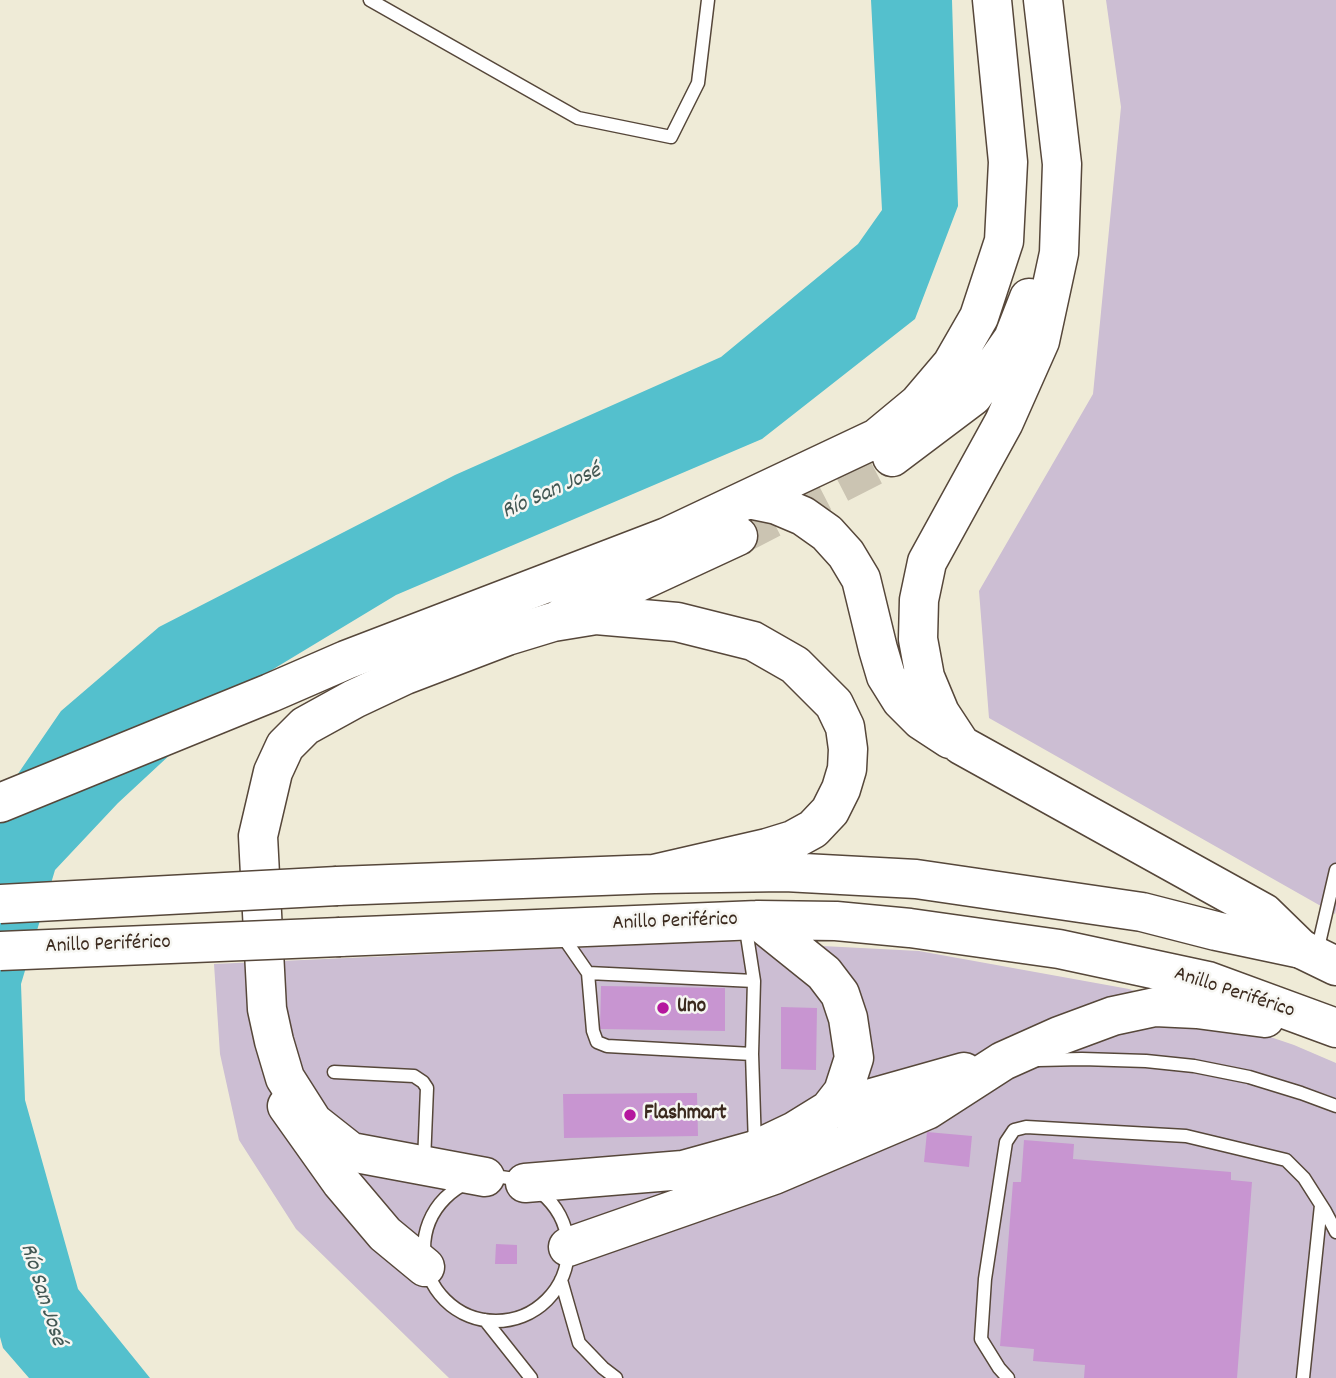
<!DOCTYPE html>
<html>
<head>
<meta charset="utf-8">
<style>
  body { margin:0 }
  canvas { display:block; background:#efebd7 }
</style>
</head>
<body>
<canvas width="1336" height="1378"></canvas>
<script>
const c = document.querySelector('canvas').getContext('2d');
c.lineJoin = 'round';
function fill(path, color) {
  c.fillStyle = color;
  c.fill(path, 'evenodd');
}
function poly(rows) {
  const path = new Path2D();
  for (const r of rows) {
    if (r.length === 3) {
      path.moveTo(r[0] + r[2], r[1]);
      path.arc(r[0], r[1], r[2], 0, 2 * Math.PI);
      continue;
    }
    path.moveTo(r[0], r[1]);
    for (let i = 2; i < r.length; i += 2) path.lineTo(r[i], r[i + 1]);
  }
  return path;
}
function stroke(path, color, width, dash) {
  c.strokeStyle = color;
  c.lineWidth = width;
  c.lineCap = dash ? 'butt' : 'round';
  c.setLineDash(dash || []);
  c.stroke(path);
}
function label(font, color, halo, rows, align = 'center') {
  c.font = font + ' Dekko,sans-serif';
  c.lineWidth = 5;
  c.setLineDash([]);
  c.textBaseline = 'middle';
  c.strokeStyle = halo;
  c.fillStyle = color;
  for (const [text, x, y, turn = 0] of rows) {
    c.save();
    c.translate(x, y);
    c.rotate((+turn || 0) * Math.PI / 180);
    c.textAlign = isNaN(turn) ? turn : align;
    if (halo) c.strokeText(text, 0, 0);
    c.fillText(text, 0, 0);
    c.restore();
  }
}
fill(poly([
  [1106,0,1336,0,1336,909,1335,914,989,718,979,591,1093,394,1121,107],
  [726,941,919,951,1129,989,1294,1045,1336,1063,1336,1378,449,1378,296,1229,239,1140,220,1054,214,964]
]), '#ccbed3');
fill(poly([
  [871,0,952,0,958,206,915,319,762,439,396,595,242,688,118,803,55,870,21,984,25,1100,78,1289,150,1378,29,1378,3,1348,0,1337,0,800,61,711,159,627,455,475,721,357,858,244,882,210]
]), '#54c0cd');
fill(poly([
  [601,986,725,988,725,1031,600,1029],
  [781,1007,817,1008,816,1070,781,1069],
  [697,1093,698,1136,564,1138,563,1094],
  [927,1132,972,1136,969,1167,924,1162],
  [1024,1140,1074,1144,1073,1159,1231,1172,1231,1180,1252,1182,1237,1378,1084,1378,1085,1365,1033,1361,1034,1349,1000,1346,1013,1182,1021,1182],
  [496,1244,517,1245,517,1264,495,1264]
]), '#c895d1');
stroke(poly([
  [738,536,892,457]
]), '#cbc4b2', 38, [38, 19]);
const service = poly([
  [370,0,578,118,671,137,698,83,708,0],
  [745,923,754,981,752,1054,755,1146],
  [561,934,588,973,593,1031,597,1042,607,1046,752,1054],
  [1317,952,1336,870],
  [588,973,754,981],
  [1038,1060,1082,1059,1146,1061,1194,1066,1249,1077,1301,1093,1336,1106],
  [334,1072,414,1076,423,1082,427,1088,424,1162],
  [496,1249,72],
  [561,1280,579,1343,603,1368,616,1378],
  [485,1320,531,1378],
  [1008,1378,999,1368,981,1339,985,1279,1006,1142,1014,1130,1026,1127,1186,1136,1286,1160,1304,1178,1325,1211,1336,1232],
  [1303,1378,1321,1205]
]);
const primary = poly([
  [1043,0,1062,164,1059,253,1040,341,1004,422,927,562,919,600,918,639,925,677,940,713,961,745,1264,913,1301,949],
  [892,457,973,396,1013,339,1029,298],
  [748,499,777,505,803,516,827,533,846,554,861,579,878,649,886,676,901,700,921,720,950,739],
  [561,618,738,536],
  [0,803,270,693,346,660,667,537,877,438,918,404,952,364,979,317,1004,241,1008,162,992,0],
  [287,1106,341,1182,385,1234,425,1267]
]);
const trunk = poly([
  [337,886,654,874,785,872,916,879,1142,912,1216,931,1301,949,1336,966],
  [758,920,824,973,840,994,848,1018,854,1058,843,1092,829,1110],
  [340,937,758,920,836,921,910,928,1059,949,1208,981,1336,1028],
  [485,1177,351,1152,313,1122,285,1078,274,1041,267,1009,258,836,273,772,285,746,305,726,354,699,405,675,507,636,553,622,596,615,677,622,753,641,795,665,834,704,845,727,848,749,847,769,841,789,830,811,813,829,793,840,767,848,654,874],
  [525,1183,683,1170,755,1150,795,1131,829,1110,964,1072],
  [568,1247,774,1175,927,1110,1003,1061,1059,1036,1113,1016,1155,1007,1197,1009,1265,1018]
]);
stroke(service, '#56473a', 15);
stroke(primary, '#56473a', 41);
stroke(trunk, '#56473a', 41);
stroke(service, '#fff', 12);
stroke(primary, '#fff', 38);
stroke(trunk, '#fff', 38);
const trunkBridge = poly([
  [0,904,337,886],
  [0,951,340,937]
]);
stroke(trunkBridge, '#56473a', 41, []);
stroke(trunkBridge, '#fff', 38);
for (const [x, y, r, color] of [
  [663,1008,7,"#b5179e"],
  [630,1115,7,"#b5179e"]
]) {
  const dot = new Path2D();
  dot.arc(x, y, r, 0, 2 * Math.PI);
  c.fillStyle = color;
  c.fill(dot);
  stroke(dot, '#f6f6f2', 2.5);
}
label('21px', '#3b2a1e', '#f6f6f2', [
  ["Anillo Periférico",675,923,-2],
  ["Anillo Periférico",108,946,-2],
  ["Anillo Periférico",1234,994,18]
]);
label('bold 21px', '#3b2a1e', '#f6f6f2', [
  ["Uno",677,1008],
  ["Flashmart",644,1115]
], 'left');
label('italic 23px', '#425753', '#f6f6f2', [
  ["Río San José",552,493,-24],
  ["Río San José",41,1295,72]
]);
</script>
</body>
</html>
